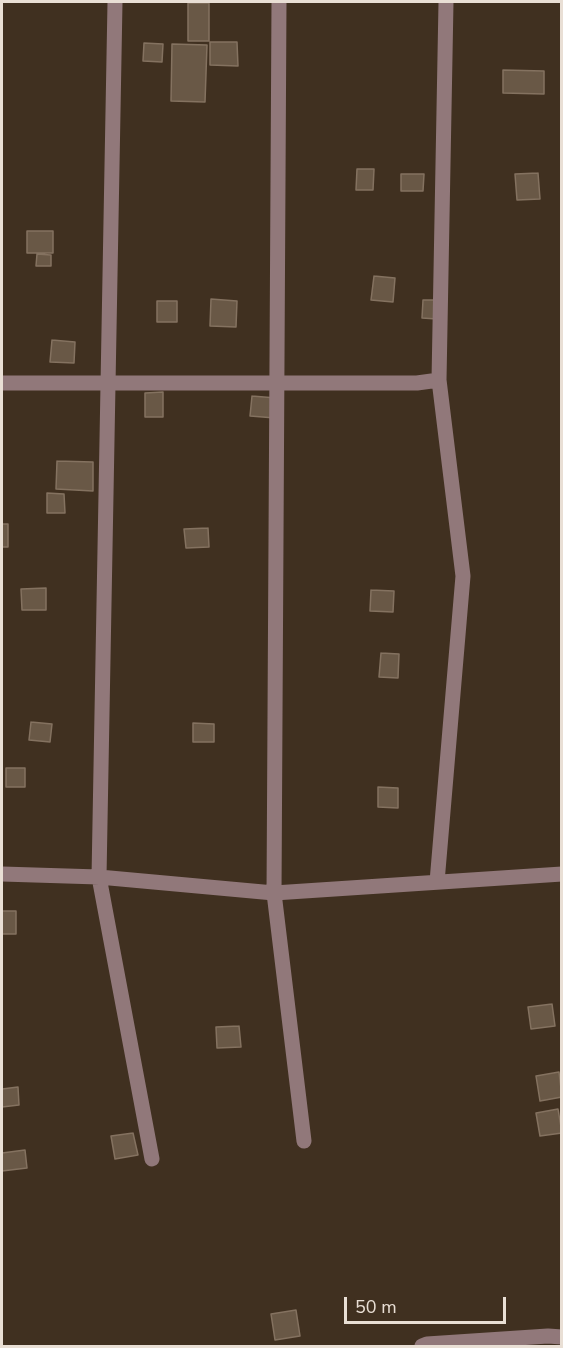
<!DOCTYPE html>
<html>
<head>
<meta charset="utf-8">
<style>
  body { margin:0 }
  #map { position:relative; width:563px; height:1348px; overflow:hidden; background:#403020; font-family:"Nunito Sans",sans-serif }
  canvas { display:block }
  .frame { position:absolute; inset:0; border:3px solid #e9dfd5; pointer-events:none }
  .scale { position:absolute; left:344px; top:1297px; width:162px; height:27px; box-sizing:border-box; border:3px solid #e9dfd5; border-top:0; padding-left:8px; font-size:18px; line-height:21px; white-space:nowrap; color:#e9dfd5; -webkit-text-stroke:4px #403020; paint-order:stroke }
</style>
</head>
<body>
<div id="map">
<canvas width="563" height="1348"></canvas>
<div class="frame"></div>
<div class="scale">50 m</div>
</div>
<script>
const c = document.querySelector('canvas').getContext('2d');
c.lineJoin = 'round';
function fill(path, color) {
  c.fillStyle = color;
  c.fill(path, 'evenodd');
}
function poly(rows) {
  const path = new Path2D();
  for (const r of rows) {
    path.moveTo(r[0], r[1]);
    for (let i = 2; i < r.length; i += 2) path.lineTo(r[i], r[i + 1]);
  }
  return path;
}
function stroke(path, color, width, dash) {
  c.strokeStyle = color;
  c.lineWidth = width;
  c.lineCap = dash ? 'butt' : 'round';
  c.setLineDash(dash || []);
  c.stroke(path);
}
const building = poly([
  [188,3,209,3,209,41,188,41,188,3],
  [210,42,237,42,238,66,210,65,210,42],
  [144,43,163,44,162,62,143,61,144,43],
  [172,44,207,45,205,102,171,101,172,44],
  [503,70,544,71,544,94,503,93,503,70],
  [357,169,374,169,373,190,356,190,357,169],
  [538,173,540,199,517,200,515,174,538,173],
  [401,174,424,174,423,191,401,191,401,174],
  [27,231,53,231,53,253,27,253,27,231],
  [37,254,51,255,51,266,36,266,37,254],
  [374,276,395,278,393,302,371,300,374,276],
  [211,299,237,301,236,327,210,326,211,299],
  [423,300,438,300,437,319,422,318,423,300],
  [157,301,177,301,177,322,157,322,157,301],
  [52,340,75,342,74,363,50,362,52,340],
  [163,392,163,417,145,417,145,393,163,392],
  [252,396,276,398,275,418,250,416,252,396],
  [57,461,93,462,93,491,56,489,57,461],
  [47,493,64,494,65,513,47,513,47,493],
  [2,524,8,524,8,547,2,547,2,524],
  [208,528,209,547,186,548,184,529,208,528],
  [46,588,46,610,22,610,21,589,46,588],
  [371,590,394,591,393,612,370,611,371,590],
  [381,653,399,654,398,678,379,677,381,653],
  [31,722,52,724,50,742,29,740,31,722],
  [193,723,214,724,214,742,193,742,193,723],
  [6,768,25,768,25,787,6,787,6,768],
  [378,787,398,788,398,808,378,807,378,787],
  [2,911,16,911,16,934,2,934,2,911],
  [552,1004,555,1026,531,1029,528,1007,552,1004],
  [239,1026,241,1047,217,1048,216,1027,239,1026],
  [559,1072,562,1097,540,1101,536,1076,559,1072],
  [18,1087,19,1105,2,1107,2,1089,18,1087],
  [558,1109,562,1133,540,1136,536,1113,558,1109],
  [133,1133,138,1155,115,1159,111,1136,133,1133],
  [25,1150,27,1168,2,1171,2,1153,25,1150],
  [296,1310,300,1336,275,1340,271,1314,296,1310]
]);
fill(building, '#695846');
stroke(building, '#847260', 1.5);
stroke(poly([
  [115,2,99,877,152,1159],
  [279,2,274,893,304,1141],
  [2,383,417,383,439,380],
  [2,874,99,877,274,893,562,874],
  [437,882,463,576,439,380,446,2],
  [422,1346,427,1344,548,1336,562,1337]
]), '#91787a', 15);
</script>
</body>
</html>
